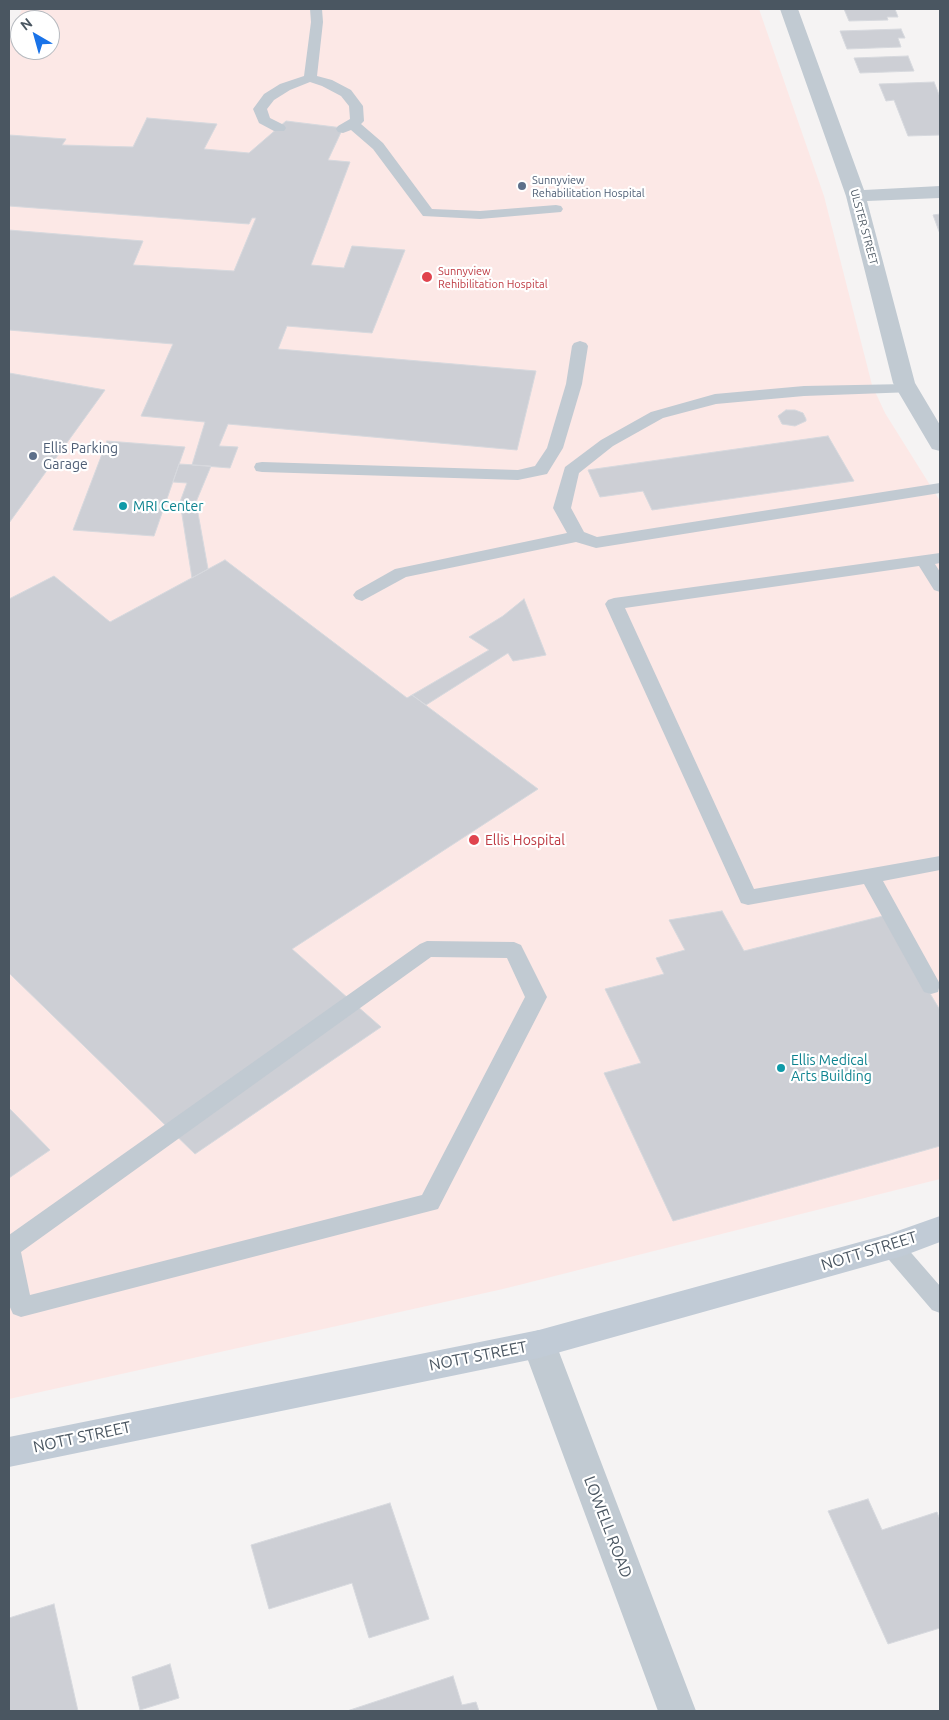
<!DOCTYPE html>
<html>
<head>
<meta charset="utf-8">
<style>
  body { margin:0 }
  #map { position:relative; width:949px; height:1720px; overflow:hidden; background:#f5f3f3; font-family:Ubuntu,sans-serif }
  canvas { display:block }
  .frame { position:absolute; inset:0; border:10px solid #4a5661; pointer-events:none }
  .north { position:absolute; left:10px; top:10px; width:50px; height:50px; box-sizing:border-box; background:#fff; border:1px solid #b7bbc0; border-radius:50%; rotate:322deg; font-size:14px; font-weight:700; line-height:20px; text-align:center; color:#4a5661 }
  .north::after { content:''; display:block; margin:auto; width:18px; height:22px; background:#1a73e8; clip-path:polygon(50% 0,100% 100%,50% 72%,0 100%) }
</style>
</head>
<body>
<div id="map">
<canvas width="949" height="1720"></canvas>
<div class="frame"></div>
<div class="north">N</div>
</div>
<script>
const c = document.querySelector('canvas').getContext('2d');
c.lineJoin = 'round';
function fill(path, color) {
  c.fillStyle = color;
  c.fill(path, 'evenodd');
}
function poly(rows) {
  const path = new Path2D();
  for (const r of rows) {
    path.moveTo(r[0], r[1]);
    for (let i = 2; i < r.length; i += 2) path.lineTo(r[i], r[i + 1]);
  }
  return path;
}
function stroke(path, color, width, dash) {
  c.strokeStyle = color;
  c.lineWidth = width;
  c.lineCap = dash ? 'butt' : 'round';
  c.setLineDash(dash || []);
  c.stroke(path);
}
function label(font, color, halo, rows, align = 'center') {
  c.font = font + ' Ubuntu,sans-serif';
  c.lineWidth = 4.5;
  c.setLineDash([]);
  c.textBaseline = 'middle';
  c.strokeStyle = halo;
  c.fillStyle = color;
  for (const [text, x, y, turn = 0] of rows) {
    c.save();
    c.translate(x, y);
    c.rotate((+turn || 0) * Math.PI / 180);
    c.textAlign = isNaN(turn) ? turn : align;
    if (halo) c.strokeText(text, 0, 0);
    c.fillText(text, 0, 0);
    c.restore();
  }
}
fill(poly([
  [22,9,759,9,824,196,872,385,885,413,940,501,940,1179,503,1289,9,1399,9,39],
  [20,20,50,20,50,50,20,50]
]), '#fce8e6');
const building = poly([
  [844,9,895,9,898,17,887,17,888,20,849,21,844,9],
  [901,29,905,38,898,38,901,47,847,49,840,31,901,29],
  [908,56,914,71,860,73,854,58,908,56],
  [934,82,940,97,940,135,908,136,894,100,886,101,879,84,934,82],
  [147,118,217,124,204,149,249,153,286,121,343,128,328,160,350,162,311,265,344,268,352,246,405,250,372,333,287,326,278,349,536,371,517,450,228,424,219,446,238,447,230,468,192,465,205,422,141,416,173,344,9,330,9,230,143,241,133,265,234,271,256,218,252,218,249,224,9,206,9,135,66,139,62,145,133,147,147,118],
  [940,214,940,234,933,215,940,214],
  [9,373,105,390,9,523,9,373],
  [786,410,795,410,803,413,806,419,806,421,795,426,782,424,778,416,786,410],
  [828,436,854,481,652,510,643,491,600,497,588,470,828,436],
  [107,441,185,447,154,536,73,530,107,441],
  [179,464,211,466,196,502,208,569,192,578,180,502,187,483,173,482,179,464],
  [225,560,407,698,412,695,538,789,292,949,381,1027,195,1154,9,973,9,599,54,576,110,622,225,560],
  [524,599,546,655,513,661,508,653,426,705,412,695,489,650,469,637,503,616,524,599],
  [722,911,744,951,883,916,940,1010,940,1146,673,1221,604,1073,641,1063,605,989,664,974,656,958,685,950,669,920,722,911],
  [9,1108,50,1150,9,1178,9,1108],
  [868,1499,882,1530,937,1512,940,1520,940,1628,888,1644,828,1511,868,1499],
  [390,1503,429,1619,369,1638,352,1583,269,1609,251,1545,390,1503],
  [54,1604,78,1711,9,1711,9,1618,54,1604],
  [170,1664,179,1698,140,1710,132,1677,170,1664],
  [453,1676,462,1705,476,1702,479,1711,347,1711,453,1676]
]);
fill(building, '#cdcfd5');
stroke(building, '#d7d9de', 1);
fill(poly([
  [310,9,322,9,323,22,317,76,332,80,351,90,363,106,364,121,361,124,383,143,432,209,480,211,556,205,561,206,563,209,561,212,480,219,423,216,373,149,351,130,343,133,338,132,336,129,338,126,350,119,349,106,341,96,322,86,310,82,290,90,274,100,267,109,270,118,284,125,286,128,284,131,274,131,259,123,253,109,264,94,280,84,304,76,311,22,310,9],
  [580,341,586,343,588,346,582,384,563,448,547,474,518,480,262,472,256,471,254,467,256,463,262,462,518,470,535,466,547,448,566,384,572,346,574,343,580,341],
  [907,384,913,386,915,389,913,392,804,396,716,404,663,418,613,446,579,473,571,508,584,532,597,537,940,483,940,493,596,548,576,542,406,577,362,601,356,599,353,595,356,591,395,569,567,533,553,508,565,467,601,440,651,412,715,394,804,386,907,384],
  [940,553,940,563,935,564,940,572,940,592,934,590,919,566,625,608,754,889,940,856,940,870,883,881,940,984,938,992,931,994,924,992,864,884,748,905,741,903,605,604,608,600,614,598,940,553],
  [427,941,514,942,521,945,547,997,438,1209,21,1317,13,1314,9,1305,9,1235,420,944,427,941],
  [431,957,507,958,525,997,422,1195,30,1295,21,1252,431,957],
  [892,1237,900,1240,940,1286,940,1313,932,1310,884,1254,880,1247,884,1240,892,1237]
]), '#c1cad2');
fill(poly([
  [780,9,798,9,864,190,940,186,940,198,867,201,915,383,940,425,940,451,932,449,893,383,846,196,780,9],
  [539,1330,551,1334,556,1344,696,1711,658,1711,522,1344,527,1334,539,1330]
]), '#c1cad2');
fill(poly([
  [940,1216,940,1242,903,1256,539,1358,9,1467,9,1437,539,1330,889,1234,940,1216]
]), '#c1cbd6');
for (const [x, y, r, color] of [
  [522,186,5,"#5c6f8a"],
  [427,277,6,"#e0444e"],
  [33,456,5,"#5c6f8a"],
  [123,506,5,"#0f9aa8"],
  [474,840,6,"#e0444e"],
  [781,1068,5,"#0f9aa8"]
]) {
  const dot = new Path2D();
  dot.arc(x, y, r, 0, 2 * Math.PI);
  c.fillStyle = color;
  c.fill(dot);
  stroke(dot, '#fff', 2);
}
label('11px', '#4e5e75', '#fff', [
  ["Sunnyview",532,180],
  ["Rehabilitation Hospital",532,193]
], 'left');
label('11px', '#4a5661', '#fff', [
  ["ULSTER STREET",864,227,75]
]);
label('11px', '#be3a42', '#fff', [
  ["Sunnyview",438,271],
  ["Rehibilitation Hospital",438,284]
], 'left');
label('14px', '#4e5e75', '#fff', [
  ["Ellis Parking",43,448],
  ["Garage",43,464]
], 'left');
label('14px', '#0d838f', '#fff', [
  ["MRI Center",133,506],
  ["Ellis Medical",791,1060],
  ["Arts Building",791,1076]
], 'left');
label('14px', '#be3a42', '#fff', [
  ["Ellis Hospital",485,840]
], 'left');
label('16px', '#4a5661', '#fff', [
  ["NOTT STREET",869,1251,-17],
  ["NOTT STREET",478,1356,-11],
  ["NOTT STREET",82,1437,-12],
  ["LOWELL ROAD",608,1527,69]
]);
</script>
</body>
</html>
